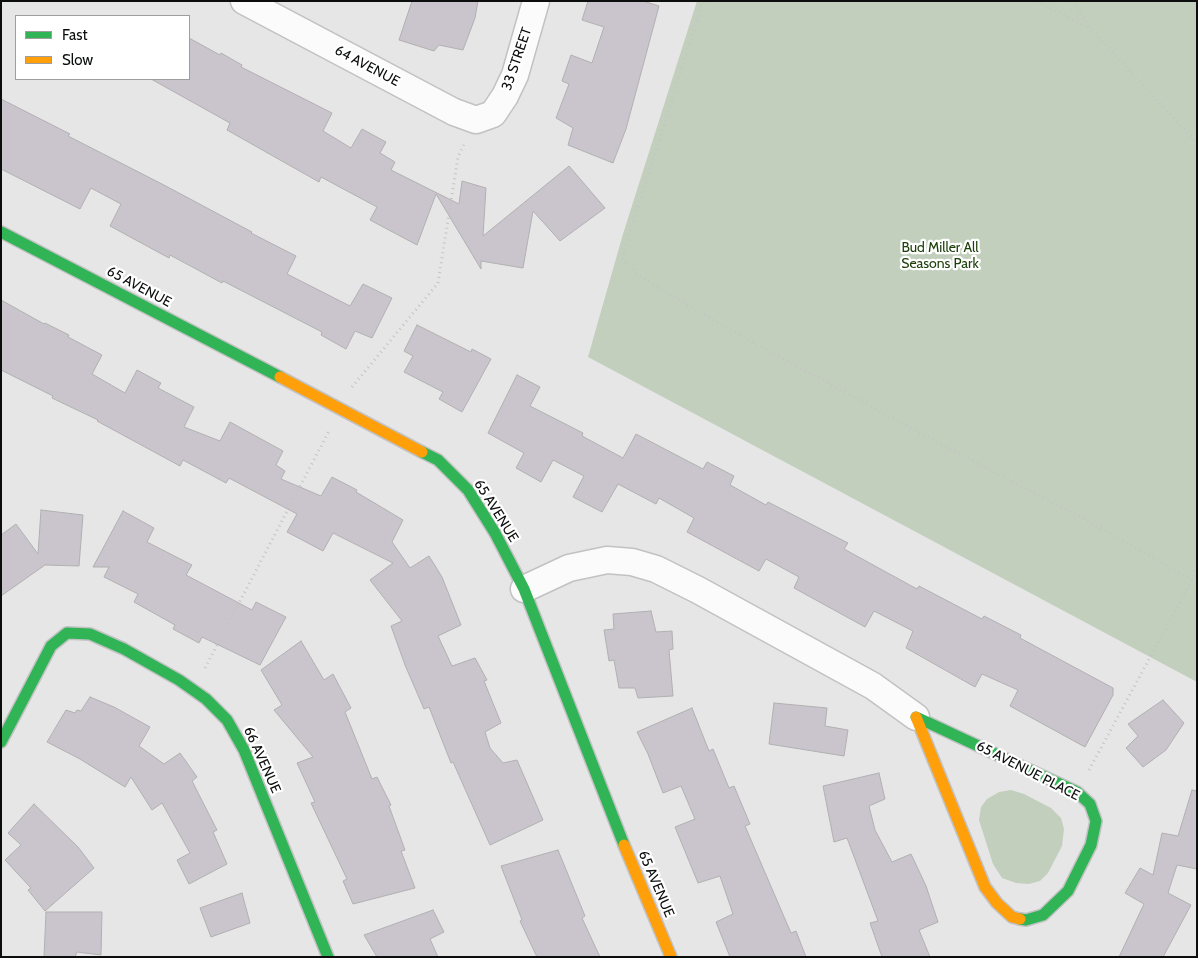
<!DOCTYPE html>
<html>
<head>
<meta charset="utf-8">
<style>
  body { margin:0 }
  #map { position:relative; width:1198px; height:958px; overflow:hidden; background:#e6e6e7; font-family:Cabin,sans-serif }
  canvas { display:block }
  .frame { position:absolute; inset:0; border:2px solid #0c0d0d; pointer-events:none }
  .legend { position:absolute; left:15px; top:15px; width:175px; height:65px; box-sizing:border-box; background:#fff; border:1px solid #9e9e9e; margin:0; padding:6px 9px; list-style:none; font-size:15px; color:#0c0d0d }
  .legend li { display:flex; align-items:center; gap:10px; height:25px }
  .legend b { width:25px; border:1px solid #9e9e9e }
</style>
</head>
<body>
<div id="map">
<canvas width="1198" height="958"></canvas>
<div class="frame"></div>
<ul class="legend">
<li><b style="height:6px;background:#30b455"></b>Fast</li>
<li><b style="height:6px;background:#ff9f0a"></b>Slow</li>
</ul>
</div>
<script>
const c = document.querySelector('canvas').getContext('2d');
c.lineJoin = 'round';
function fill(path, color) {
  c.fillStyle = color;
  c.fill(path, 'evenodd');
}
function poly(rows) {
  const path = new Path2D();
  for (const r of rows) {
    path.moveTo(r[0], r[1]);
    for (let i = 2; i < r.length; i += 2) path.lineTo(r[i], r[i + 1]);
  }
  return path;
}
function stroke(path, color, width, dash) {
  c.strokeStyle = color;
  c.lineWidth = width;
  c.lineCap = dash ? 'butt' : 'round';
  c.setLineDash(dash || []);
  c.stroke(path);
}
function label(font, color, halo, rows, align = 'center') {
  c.font = font + ' Cabin,sans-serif';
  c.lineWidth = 4.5;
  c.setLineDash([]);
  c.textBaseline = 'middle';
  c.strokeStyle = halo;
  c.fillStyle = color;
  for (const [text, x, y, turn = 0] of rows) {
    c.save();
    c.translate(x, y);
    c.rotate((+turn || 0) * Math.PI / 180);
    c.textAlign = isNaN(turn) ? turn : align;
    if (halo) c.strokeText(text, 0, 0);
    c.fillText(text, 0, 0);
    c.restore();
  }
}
fill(poly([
  [697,1,1197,1,1197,682,588,357,623,234],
  [1011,790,1024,794,1051,808,1061,818,1064,829,1062,846,1048,873,1040,881,1029,884,1016,883,1002,878,993,864,979,820,981,807,987,799,999,792]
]), '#c2cfbd');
const building = poly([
  [412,1,478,1,475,18,463,50,439,45,434,51,399,40,412,1],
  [588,1,643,1,659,6,626,129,613,163,568,145,573,128,556,118,569,84,562,81,571,55,592,63,604,27,582,20,588,1],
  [189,38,220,55,221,53,242,65,241,67,332,113,323,131,351,148,362,129,386,142,380,153,395,162,391,170,459,204,462,181,486,188,483,236,569,166,605,208,560,241,533,211,523,268,481,261,481,269,436,194,417,245,370,220,377,207,321,177,319,182,227,130,230,123,151,79,189,79,189,38],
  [1,99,70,134,68,136,162,184,252,232,251,233,296,256,287,274,350,306,363,284,392,298,372,338,355,331,346,349,321,335,322,332,223,281,222,283,170,255,169,258,110,226,121,204,91,188,80,209,1,169,1,99],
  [1,300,44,324,45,323,69,335,68,337,102,355,92,374,125,393,137,370,161,383,158,388,194,407,184,427,220,441,230,422,283,451,276,465,285,471,281,479,321,496,332,477,357,490,356,492,403,520,392,542,410,568,429,556,442,577,461,625,438,636,452,666,475,658,487,680,484,681,501,723,485,732,490,748,503,763,517,760,543,820,490,845,453,762,451,763,429,707,424,709,405,665,391,626,402,621,370,580,393,563,333,533,323,551,287,532,297,514,229,478,226,483,183,460,180,466,97,421,98,420,52,398,53,396,1,370,1,300],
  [417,325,471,352,472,349,491,359,462,412,439,399,443,392,404,372,413,356,404,351,417,325],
  [517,375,540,387,530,406,583,433,582,436,623,458,636,434,703,469,707,462,734,476,730,485,766,505,768,502,848,543,844,549,917,589,919,586,982,619,984,616,1021,635,1020,638,1113,688,1113,695,1085,747,1010,706,1018,690,982,674,975,687,906,648,913,631,874,611,865,627,794,588,799,577,766,559,759,571,687,532,694,518,659,498,656,504,618,484,602,512,573,497,584,476,553,460,541,482,516,468,524,453,488,433,517,375],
  [41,510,83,515,79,566,45,565,1,596,1,535,16,524,38,554,41,510],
  [123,511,154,528,147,542,192,565,186,575,252,610,256,602,286,617,260,665,202,637,199,643,173,629,175,625,134,602,138,594,104,577,109,567,93,567,123,511],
  [651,611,656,632,672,631,673,649,669,650,673,696,638,698,635,688,619,688,614,660,609,661,604,630,614,629,613,614,651,611],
  [301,641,324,680,333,674,351,708,345,712,372,779,377,777,391,805,389,806,405,850,401,851,415,888,353,904,343,881,347,879,311,803,315,802,297,763,313,757,274,710,282,705,261,670,301,641],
  [90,697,114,707,150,727,139,746,164,764,180,753,197,777,192,781,217,830,213,832,227,864,189,884,177,860,190,853,162,803,152,810,131,777,125,787,80,759,47,742,66,710,75,713,77,710,81,711,90,697],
  [1163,700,1184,723,1166,750,1143,767,1126,748,1138,736,1128,724,1163,700],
  [774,703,827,708,825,726,848,730,844,756,769,744,774,703],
  [692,708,709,751,713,749,729,788,734,786,750,824,745,826,791,933,796,931,806,957,730,957,716,922,733,914,720,876,698,883,675,827,695,819,681,786,663,793,648,754,637,732,692,708],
  [879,773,885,799,869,806,875,830,892,862,911,854,926,886,938,922,919,930,930,957,882,957,870,923,878,921,847,838,834,842,823,786,879,773],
  [1192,790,1197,791,1197,869,1177,865,1168,893,1191,905,1163,957,1119,957,1144,904,1125,893,1140,868,1153,875,1162,833,1178,836,1192,790],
  [34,804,78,847,94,868,45,911,28,890,31,888,5,860,21,845,8,833,34,804],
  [558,850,585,916,582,918,600,957,537,957,520,921,522,920,501,866,558,850],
  [242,893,250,923,211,937,200,908,242,893],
  [433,910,444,932,430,939,438,957,377,957,364,935,433,910],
  [46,912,102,912,101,955,77,952,75,957,44,957,46,912]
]);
fill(building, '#cac4cc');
stroke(building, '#b1b0b1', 1);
const street = poly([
  [244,1,454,112,476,120,493,114,505,96,515,75,536,1],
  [524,589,569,568,607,560,632,562,656,569,698,590,873,686,916,717]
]);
const fast = poly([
  [1,232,280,377],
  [422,452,438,460,468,490,495,533,524,589,624,845],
  [916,717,1077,792,1090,804,1096,821,1091,845,1068,891,1043,915,1026,920,1020,919],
  [1,742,51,646,67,633,90,634,124,649,179,680,206,699,227,720,244,750,328,957]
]);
const slow = poly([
  [280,377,422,452],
  [916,717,985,887,997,903,1012,917,1020,919],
  [624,845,671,957]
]);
stroke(street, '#c2c2c4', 29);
stroke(fast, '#c2c2c4', 14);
stroke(slow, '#c2c2c4', 14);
stroke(poly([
  [703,1,622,258,637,274,677,299,745,338,918,432,1099,527,1197,583],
  [1037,1,1089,28],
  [1072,1,1090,28,1197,143],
  [352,387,438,283,458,157,465,142],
  [205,668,329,431],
  [1089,770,1192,580,1197,562]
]), '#c4c4c4', 3, [1, 4]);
stroke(street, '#fbfbfb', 26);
stroke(fast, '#30b455', 11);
stroke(slow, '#ff9f0a', 11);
label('14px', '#0c0d0d', '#fff', [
  ["33 STREET",517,59,-71],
  ["64 AVENUE",367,66,28],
  ["65 AVENUE",139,287,28],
  ["65 AVENUE",496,511,58],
  ["66 AVENUE",262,760,66],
  ["65 AVENUE PLACE",1028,771,27],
  ["65 AVENUE",656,884,67]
]);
label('14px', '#1e400b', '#fff', [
  ["Bud Miller All",940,248],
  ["Seasons Park",940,264]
]);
</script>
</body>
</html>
